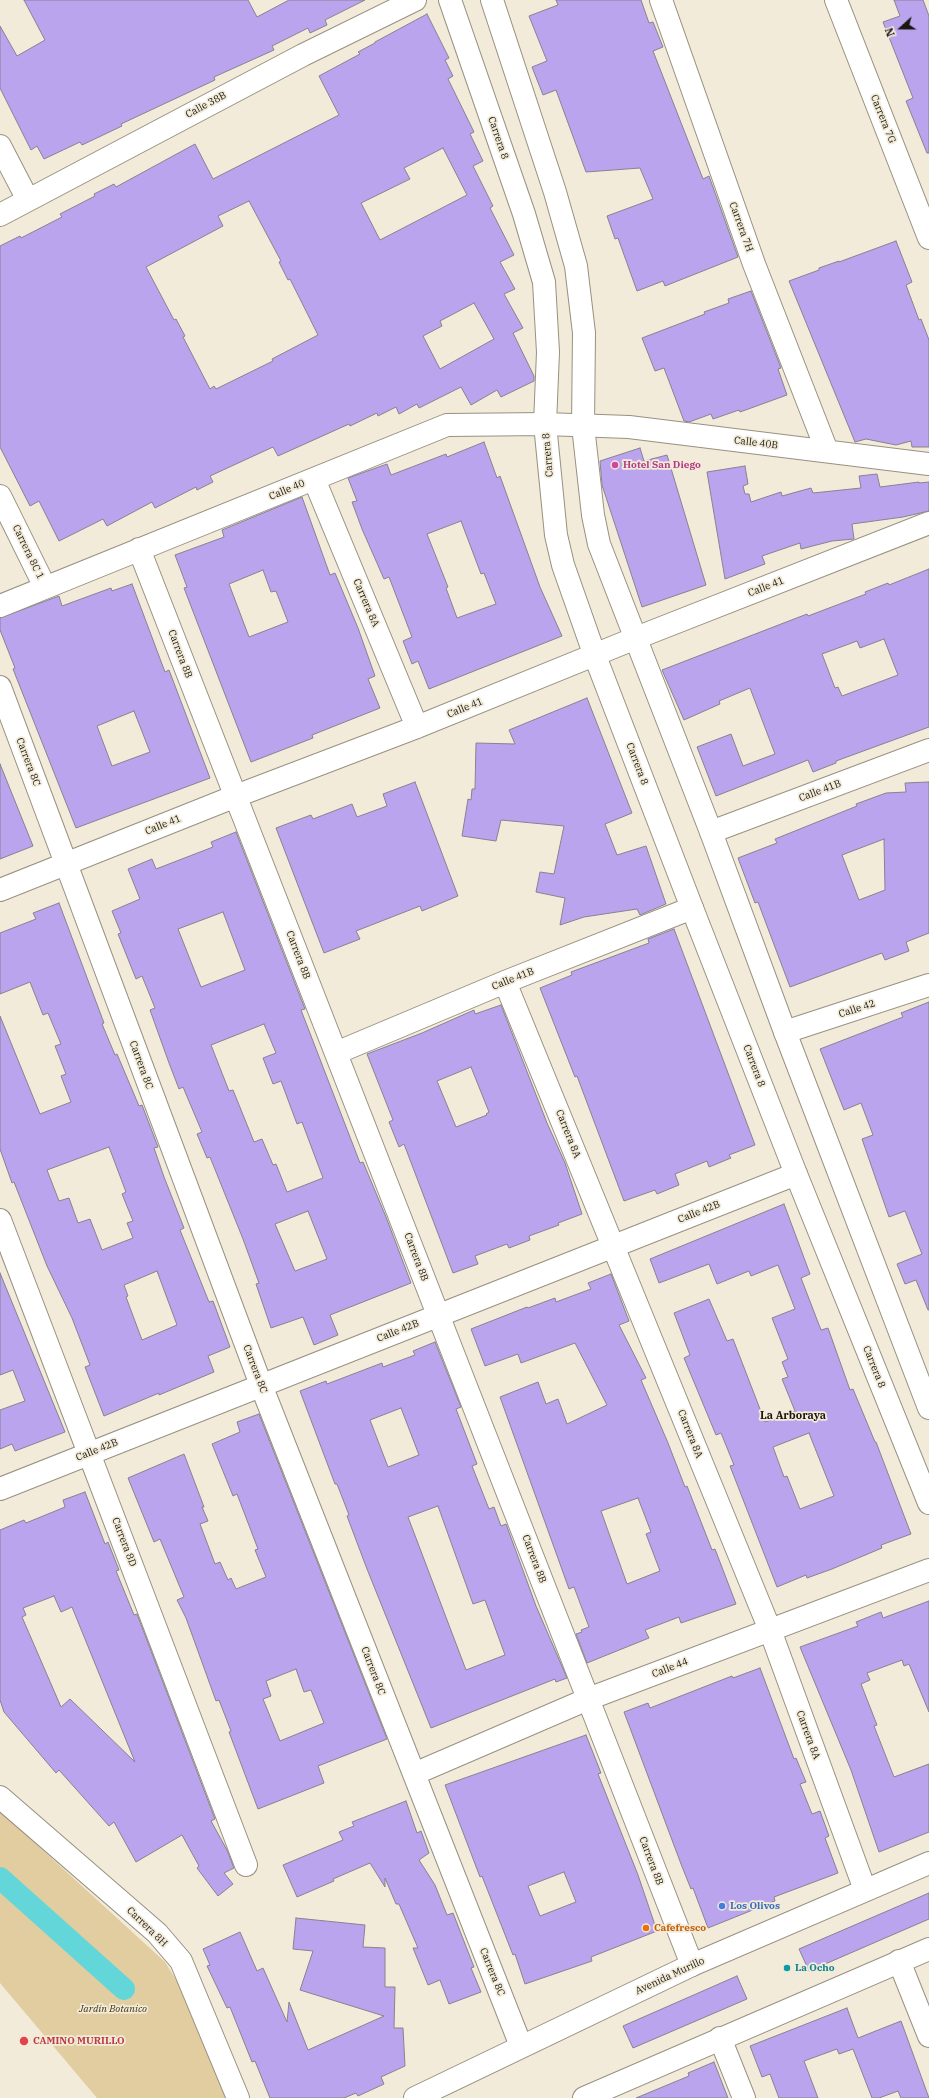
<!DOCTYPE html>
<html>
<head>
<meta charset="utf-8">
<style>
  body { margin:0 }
  #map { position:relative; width:929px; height:2098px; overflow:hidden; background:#f2ebd9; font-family:"IBM Plex Serif",serif }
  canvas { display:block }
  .north { position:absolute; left:881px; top:8px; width:40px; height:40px; -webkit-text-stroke:3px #f2ebd9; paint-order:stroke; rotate:249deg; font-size:11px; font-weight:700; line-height:16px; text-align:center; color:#1a1711 }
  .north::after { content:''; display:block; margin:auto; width:14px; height:18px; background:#1a1711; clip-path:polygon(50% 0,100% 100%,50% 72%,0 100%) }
</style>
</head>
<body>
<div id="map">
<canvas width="929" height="2098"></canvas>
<div class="north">N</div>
</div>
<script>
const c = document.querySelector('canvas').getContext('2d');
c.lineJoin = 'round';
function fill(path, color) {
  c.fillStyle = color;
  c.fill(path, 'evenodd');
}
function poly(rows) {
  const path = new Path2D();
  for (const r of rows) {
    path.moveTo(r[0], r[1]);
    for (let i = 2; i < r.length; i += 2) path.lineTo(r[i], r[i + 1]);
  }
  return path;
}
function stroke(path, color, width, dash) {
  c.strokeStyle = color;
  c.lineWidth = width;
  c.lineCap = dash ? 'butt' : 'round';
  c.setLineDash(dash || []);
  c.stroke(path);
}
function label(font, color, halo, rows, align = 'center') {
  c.font = font + ' "IBM Plex Serif",serif';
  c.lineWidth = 3.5;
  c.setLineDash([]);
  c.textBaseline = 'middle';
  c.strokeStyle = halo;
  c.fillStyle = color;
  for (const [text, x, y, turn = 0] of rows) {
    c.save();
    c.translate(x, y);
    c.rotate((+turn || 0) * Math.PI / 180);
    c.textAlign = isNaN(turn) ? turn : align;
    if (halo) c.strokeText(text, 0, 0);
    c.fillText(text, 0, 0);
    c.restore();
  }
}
fill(poly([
  [0,1811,165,1962,181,1988,229,2098,97,2098,0,1983]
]), '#e1cda0');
stroke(poly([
  [0,1878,124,1989]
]), '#62d6d8', 22);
const building = poly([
  [24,0,248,0,257,17,289,0,365,0,325,20,327,25,310,33,308,28,272,46,274,50,214,77,215,80,121,124,122,126,82,145,80,142,44,159,37,146,31,150,0,88,0,26,17,56,45,40,24,0],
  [556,0,641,0,649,23,653,22,663,47,653,51,703,179,709,176,738,257,665,286,663,281,637,291,618,238,615,239,607,216,653,199,640,168,586,172,556,90,543,95,532,67,547,61,529,16,558,5,556,0],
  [894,0,923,0,929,16,929,153,927,153,906,101,913,98,883,22,900,16,894,0],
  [427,14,449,58,445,60,453,76,448,79,474,132,470,134,483,161,473,166,493,206,490,208,514,255,500,262,515,289,504,294,523,328,513,333,534,376,534,381,501,397,497,390,471,405,461,387,419,408,417,404,399,414,396,407,378,416,377,413,350,426,349,424,278,456,273,447,210,476,213,482,197,490,196,487,155,508,152,502,107,526,103,519,59,541,39,501,30,506,0,447,0,246,20,236,21,238,62,217,60,214,95,196,94,194,114,184,116,187,195,144,213,179,339,115,319,76,360,54,358,52,375,43,375,42,427,14],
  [443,148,467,195,380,240,361,203,410,179,404,168,443,148],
  [249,201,281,261,279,262,288,280,290,279,318,335,272,359,273,361,216,389,214,386,210,389,183,337,185,336,176,319,174,320,146,267,223,226,218,216,249,201],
  [474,303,494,339,440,369,423,336,442,326,440,321,474,303],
  [896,241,912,282,906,285,919,320,921,319,929,340,929,447,912,447,911,441,896,445,866,439,855,442,789,281,819,270,819,268,839,261,839,262,896,241],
  [751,291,781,368,778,369,787,395,740,412,739,410,713,419,711,414,689,422,684,421,664,368,655,371,642,338,705,314,704,312,729,303,728,299,751,291],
  [484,442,497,478,500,476,540,587,562,636,429,689,418,661,412,664,403,641,412,637,389,577,384,579,362,529,352,502,357,501,348,478,387,464,391,475,446,454,447,457,484,442],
  [461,521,481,574,484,573,496,604,457,618,446,588,448,587,427,534,461,521],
  [640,448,644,461,667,455,706,585,642,607,602,485,600,461,640,448],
  [745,466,748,484,743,486,745,494,749,494,751,502,781,492,782,496,811,488,813,493,861,488,859,476,877,474,880,487,919,482,919,483,929,482,929,511,903,517,852,524,854,539,832,541,801,549,800,543,762,556,765,564,725,579,707,472,745,466],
  [302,497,330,575,335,573,358,628,375,676,368,679,380,708,312,735,313,738,251,762,184,588,187,587,175,555,224,537,222,530,302,497],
  [263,570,271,592,276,591,288,622,249,637,229,584,263,570],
  [929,569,929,727,836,761,836,763,813,772,808,760,716,796,697,747,731,734,743,766,775,754,750,688,719,701,720,704,684,720,662,670,807,614,808,616,866,594,865,592,888,583,889,585,929,569],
  [884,639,898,675,842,696,838,687,835,688,822,654,857,641,860,648,884,639],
  [132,584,165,672,169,670,210,778,76,828,13,669,15,668,0,630,0,618,59,596,62,606,111,588,112,591,132,584],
  [134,711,150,752,112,766,97,726,134,711],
  [587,698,632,813,605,824,617,855,646,846,666,904,640,915,637,909,584,917,560,925,565,898,536,892,540,872,554,874,564,826,501,820,496,841,462,836,468,799,471,800,472,789,475,789,476,743,515,744,509,730,587,698],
  [0,764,33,846,0,859,0,764],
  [415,782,458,896,422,911,420,906,356,931,360,939,324,953,276,828,311,815,313,819,352,804,357,817,387,806,383,794,415,782],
  [929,782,929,933,906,942,909,951,885,960,882,953,790,987,758,902,755,903,738,858,777,843,775,839,857,806,856,804,886,793,906,792,905,783,929,782],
  [884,839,885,890,859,900,842,855,884,839],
  [236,832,305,1009,301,1010,360,1163,363,1162,386,1217,411,1283,330,1315,338,1335,314,1345,303,1317,271,1328,256,1284,259,1283,243,1239,210,1157,207,1158,197,1134,202,1132,183,1087,179,1089,169,1063,150,1010,155,1008,142,976,136,979,118,934,121,933,112,911,140,899,128,869,152,859,156,869,213,847,211,842,236,832],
  [223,912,245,970,201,987,178,929,223,912],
  [264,1024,276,1053,263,1058,273,1084,281,1081,297,1124,302,1122,323,1178,287,1192,276,1164,273,1165,262,1139,254,1142,233,1090,229,1091,211,1045,264,1024],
  [308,1211,327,1259,295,1271,275,1224,308,1211],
  [59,903,104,1023,102,1024,115,1055,117,1054,139,1106,142,1105,158,1147,154,1148,164,1177,184,1228,180,1230,209,1302,213,1301,230,1347,208,1356,214,1372,159,1395,159,1393,104,1416,85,1367,90,1365,72,1318,47,1266,14,1182,12,1183,0,1149,0,1016,40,1114,71,1102,61,1076,66,1074,55,1046,61,1044,48,1013,43,1015,30,982,0,994,0,933,36,919,33,913,59,903],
  [109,1147,126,1192,122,1194,133,1221,127,1223,133,1238,102,1250,90,1219,78,1223,69,1198,59,1201,47,1170,109,1147],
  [157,1271,177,1325,142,1340,126,1297,128,1296,124,1285,157,1271],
  [674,929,755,1145,729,1155,731,1158,709,1167,707,1161,675,1174,679,1185,657,1194,655,1190,624,1201,577,1076,575,1077,540,988,572,975,571,972,649,943,648,939,674,929],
  [929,1002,929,1310,928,1310,916,1280,905,1284,897,1264,922,1254,905,1211,889,1217,862,1139,873,1135,861,1103,844,1110,820,1049,903,1017,901,1013,929,1002],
  [501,1005,547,1123,565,1163,582,1214,558,1223,559,1225,529,1236,530,1240,509,1248,507,1244,475,1256,478,1264,453,1273,404,1144,399,1147,389,1122,393,1120,367,1054,422,1033,474,1010,475,1014,501,1005],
  [471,1067,489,1112,486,1114,487,1115,456,1127,437,1081,471,1067],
  [784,1204,810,1274,801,1278,821,1330,828,1328,850,1390,853,1389,875,1442,876,1442,911,1534,881,1545,882,1548,832,1569,807,1578,806,1575,777,1587,730,1466,734,1465,721,1433,716,1435,684,1358,690,1355,674,1313,709,1299,727,1341,733,1339,765,1422,795,1411,782,1379,788,1377,782,1362,788,1359,772,1318,795,1309,778,1265,751,1276,749,1271,717,1284,709,1264,659,1283,650,1259,784,1204],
  [809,1433,834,1496,800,1509,787,1476,784,1477,773,1447,809,1433],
  [0,1273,65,1432,15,1451,12,1444,0,1449,0,1410,25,1401,13,1370,0,1375,0,1273],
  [611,1274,629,1321,619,1325,646,1378,641,1380,668,1443,685,1487,687,1486,712,1550,715,1549,736,1604,681,1623,679,1617,645,1630,649,1638,587,1663,576,1634,582,1632,581,1630,589,1627,574,1587,569,1589,500,1397,538,1382,546,1404,558,1399,567,1424,607,1405,575,1343,521,1363,518,1354,485,1366,471,1329,527,1307,528,1308,555,1298,556,1302,591,1289,588,1283,611,1274],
  [638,1498,651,1532,646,1534,660,1571,627,1584,601,1511,638,1498],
  [435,1342,461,1407,456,1409,477,1464,472,1466,489,1509,494,1507,501,1526,506,1524,536,1606,567,1678,556,1682,555,1679,431,1728,367,1569,347,1516,349,1515,337,1484,335,1484,300,1391,326,1381,327,1384,382,1363,383,1367,415,1355,413,1351,435,1342],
  [401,1408,419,1455,388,1467,370,1420,401,1408],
  [438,1506,473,1604,485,1600,505,1655,466,1670,408,1517,438,1506],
  [259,1414,387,1739,318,1766,324,1783,258,1809,229,1732,231,1731,219,1700,216,1701,186,1618,177,1600,184,1597,160,1539,154,1542,128,1478,184,1454,204,1507,202,1507,208,1521,200,1524,215,1564,220,1562,228,1580,231,1578,236,1589,266,1577,255,1550,258,1549,237,1494,233,1496,212,1444,240,1432,237,1422,259,1414],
  [296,1669,304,1692,311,1690,324,1723,280,1741,263,1699,271,1696,266,1681,296,1669],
  [85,1492,105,1544,108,1542,119,1570,116,1571,134,1615,137,1614,215,1819,211,1821,227,1850,234,1868,224,1873,233,1884,218,1896,197,1868,199,1866,182,1835,136,1862,114,1822,109,1826,59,1770,56,1773,4,1712,0,1700,0,1530,24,1520,26,1523,65,1507,63,1500,85,1492],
  [54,1596,61,1612,72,1607,135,1762,70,1699,61,1707,22,1617,26,1615,23,1608,54,1596],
  [929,1601,929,1712,909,1664,904,1666,902,1660,867,1673,870,1680,861,1684,877,1725,874,1726,894,1777,929,1764,929,1832,879,1852,851,1770,800,1647,858,1626,856,1622,881,1612,883,1618,929,1601],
  [760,1668,794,1759,796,1758,806,1782,800,1784,812,1814,820,1811,829,1836,825,1838,838,1873,774,1897,775,1901,708,1928,693,1888,691,1889,681,1864,624,1712,648,1703,650,1708,732,1676,733,1678,760,1668],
  [586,1735,601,1773,598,1774,638,1875,657,1931,591,1957,592,1961,525,1984,515,1954,513,1955,482,1876,480,1877,445,1785,586,1735],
  [564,1872,576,1902,540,1916,528,1886,564,1872],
  [406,1801,417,1833,421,1831,429,1853,419,1860,435,1885,447,1915,453,1913,474,1967,471,1968,481,1992,449,2004,440,1980,428,1985,413,1948,418,1948,399,1904,396,1904,385,1878,385,1887,370,1863,333,1879,334,1881,297,1897,283,1865,343,1840,339,1832,354,1826,352,1822,406,1801],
  [929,1893,929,1919,809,1971,799,1949,929,1893],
  [296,1918,365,1925,363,1947,385,1948,385,1987,395,1987,394,2028,403,2028,405,2066,381,2077,384,2084,358,2096,356,2093,344,2098,270,2098,255,2061,252,2062,230,2007,227,2008,207,1966,210,1965,203,1949,240,1932,257,1971,263,1968,287,2022,289,2002,308,2050,384,2016,300,1990,313,1951,293,1949,296,1918],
  [737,1976,747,1999,633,2048,623,2026,737,1976],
  [847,2008,858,2038,901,2021,929,2098,901,2098,898,2091,879,2098,872,2098,853,2049,839,2054,837,2049,804,2061,818,2098,779,2098,770,2074,762,2077,750,2046,847,2008],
  [714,2062,728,2098,636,2098,689,2076,688,2073,714,2062]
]);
fill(building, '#b9a4ed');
stroke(building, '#868292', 1);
const street = poly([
  [661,0,754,264,827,451],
  [836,0,929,238],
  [0,146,28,200],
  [0,215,303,55,415,0],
  [314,479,417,727],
  [0,496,45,587],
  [139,549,692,1965],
  [0,606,447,425,545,424,629,427,929,464],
  [0,687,261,1385,521,2046],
  [711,832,929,750],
  [0,890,236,796,417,727,636,638,929,523],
  [505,982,770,1630,865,1890],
  [785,1032,929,985],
  [336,1053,505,982,692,908],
  [0,1220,246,1865],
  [0,1489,796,1174],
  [414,1774,588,1699,929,1570],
  [899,1961,929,2036],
  [720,2038,744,2098]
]);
const secondary = poly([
  [450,0,524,214,544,282,548,352,545,424,556,535,563,565,595,656,692,908,796,1174,929,1503],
  [492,0,555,192,576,266,584,333,583,426,593,515,599,544,711,832,785,1032,929,1408],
  [0,1797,157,1933,181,1961,238,2098]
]);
const primary = poly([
  [415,2098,692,1965,929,1863],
  [584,2098,929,1949]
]);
stroke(street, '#989181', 24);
stroke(secondary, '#989181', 24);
stroke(primary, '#989181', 24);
stroke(street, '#fff', 22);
stroke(secondary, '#fff', 22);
stroke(primary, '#fff', 22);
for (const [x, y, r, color] of [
  [615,465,4,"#d1479c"],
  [722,1906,4,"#3f7fe0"],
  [646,1928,4,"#e8710a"],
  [787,1968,4,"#0f9aa8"],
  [24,2041,5,"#e0444e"]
]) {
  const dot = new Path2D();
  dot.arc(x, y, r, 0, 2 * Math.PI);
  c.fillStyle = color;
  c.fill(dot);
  stroke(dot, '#f2ebd9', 1.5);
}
label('10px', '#1a1711', '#f2ebd9', [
  ["Calle 38B",206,105,-28],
  ["Carrera 7G",883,119,68],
  ["Carrera 8",498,138,71],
  ["Carrera 7H",741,227,70],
  ["Calle 40B",756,443,7],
  ["Carrera 8",548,455,-95],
  ["Calle 40",287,490,-23],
  ["Carrera 8C 1",28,552,64],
  ["Calle 41",766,587,-21],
  ["Carrera 8A",366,603,67],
  ["Carrera 8B",180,654,69],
  ["Calle 41",465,708,-22],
  ["Carrera 8C",28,762,69],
  ["Carrera 8",637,764,69],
  ["Calle 41B",820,791,-21],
  ["Calle 41",163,825,-22],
  ["Carrera 8B",298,955,69],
  ["Calle 41B",513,979,-22],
  ["Calle 42",857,1009,-18],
  ["Carrera 8C",141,1065,70],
  ["Carrera 8",754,1066,69],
  ["Carrera 8A",568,1134,68],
  ["Calle 42B",699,1212,-22],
  ["Carrera 8B",416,1257,69],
  ["Calle 42B",398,1331,-22],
  ["Carrera 8",874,1367,68],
  ["Carrera 8C",255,1369,69],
  ["Carrera 8A",690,1434,68],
  ["Calle 42B",97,1450,-22],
  ["Carrera 8D",124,1542,69],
  ["Carrera 8B",534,1559,69],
  ["Calle 44",670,1668,-21],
  ["Carrera 8C",373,1671,69],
  ["Carrera 8A",808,1735,70],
  ["Carrera 8B",651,1861,69],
  ["Carrera 8H",147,1927,44],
  ["Carrera 8C",492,1972,68],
  ["Avenida Murillo",670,1976,-25]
]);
label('bold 10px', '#b23c85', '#f2ebd9', [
  ["Hotel San Diego",623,465]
], 'left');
label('bold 10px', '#366cbe', '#f2ebd9', [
  ["Los Olivos",730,1906]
], 'left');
label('bold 10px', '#c56008', '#f2ebd9', [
  ["Cafefresco",654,1928]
], 'left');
label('bold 10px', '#0d838f', '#f2ebd9', [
  ["La Ocho",795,1968]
], 'left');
label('italic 10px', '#423411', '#f2ebd9', [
  ["Jardín Botanico",113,2009]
]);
label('bold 10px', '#be3a42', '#f2ebd9', [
  ["CAMINO MURILLO",33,2041]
], 'left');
label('bold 11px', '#1a1711', '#f2ebd9', [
  ["La Arboraya",793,1416]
]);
</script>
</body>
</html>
